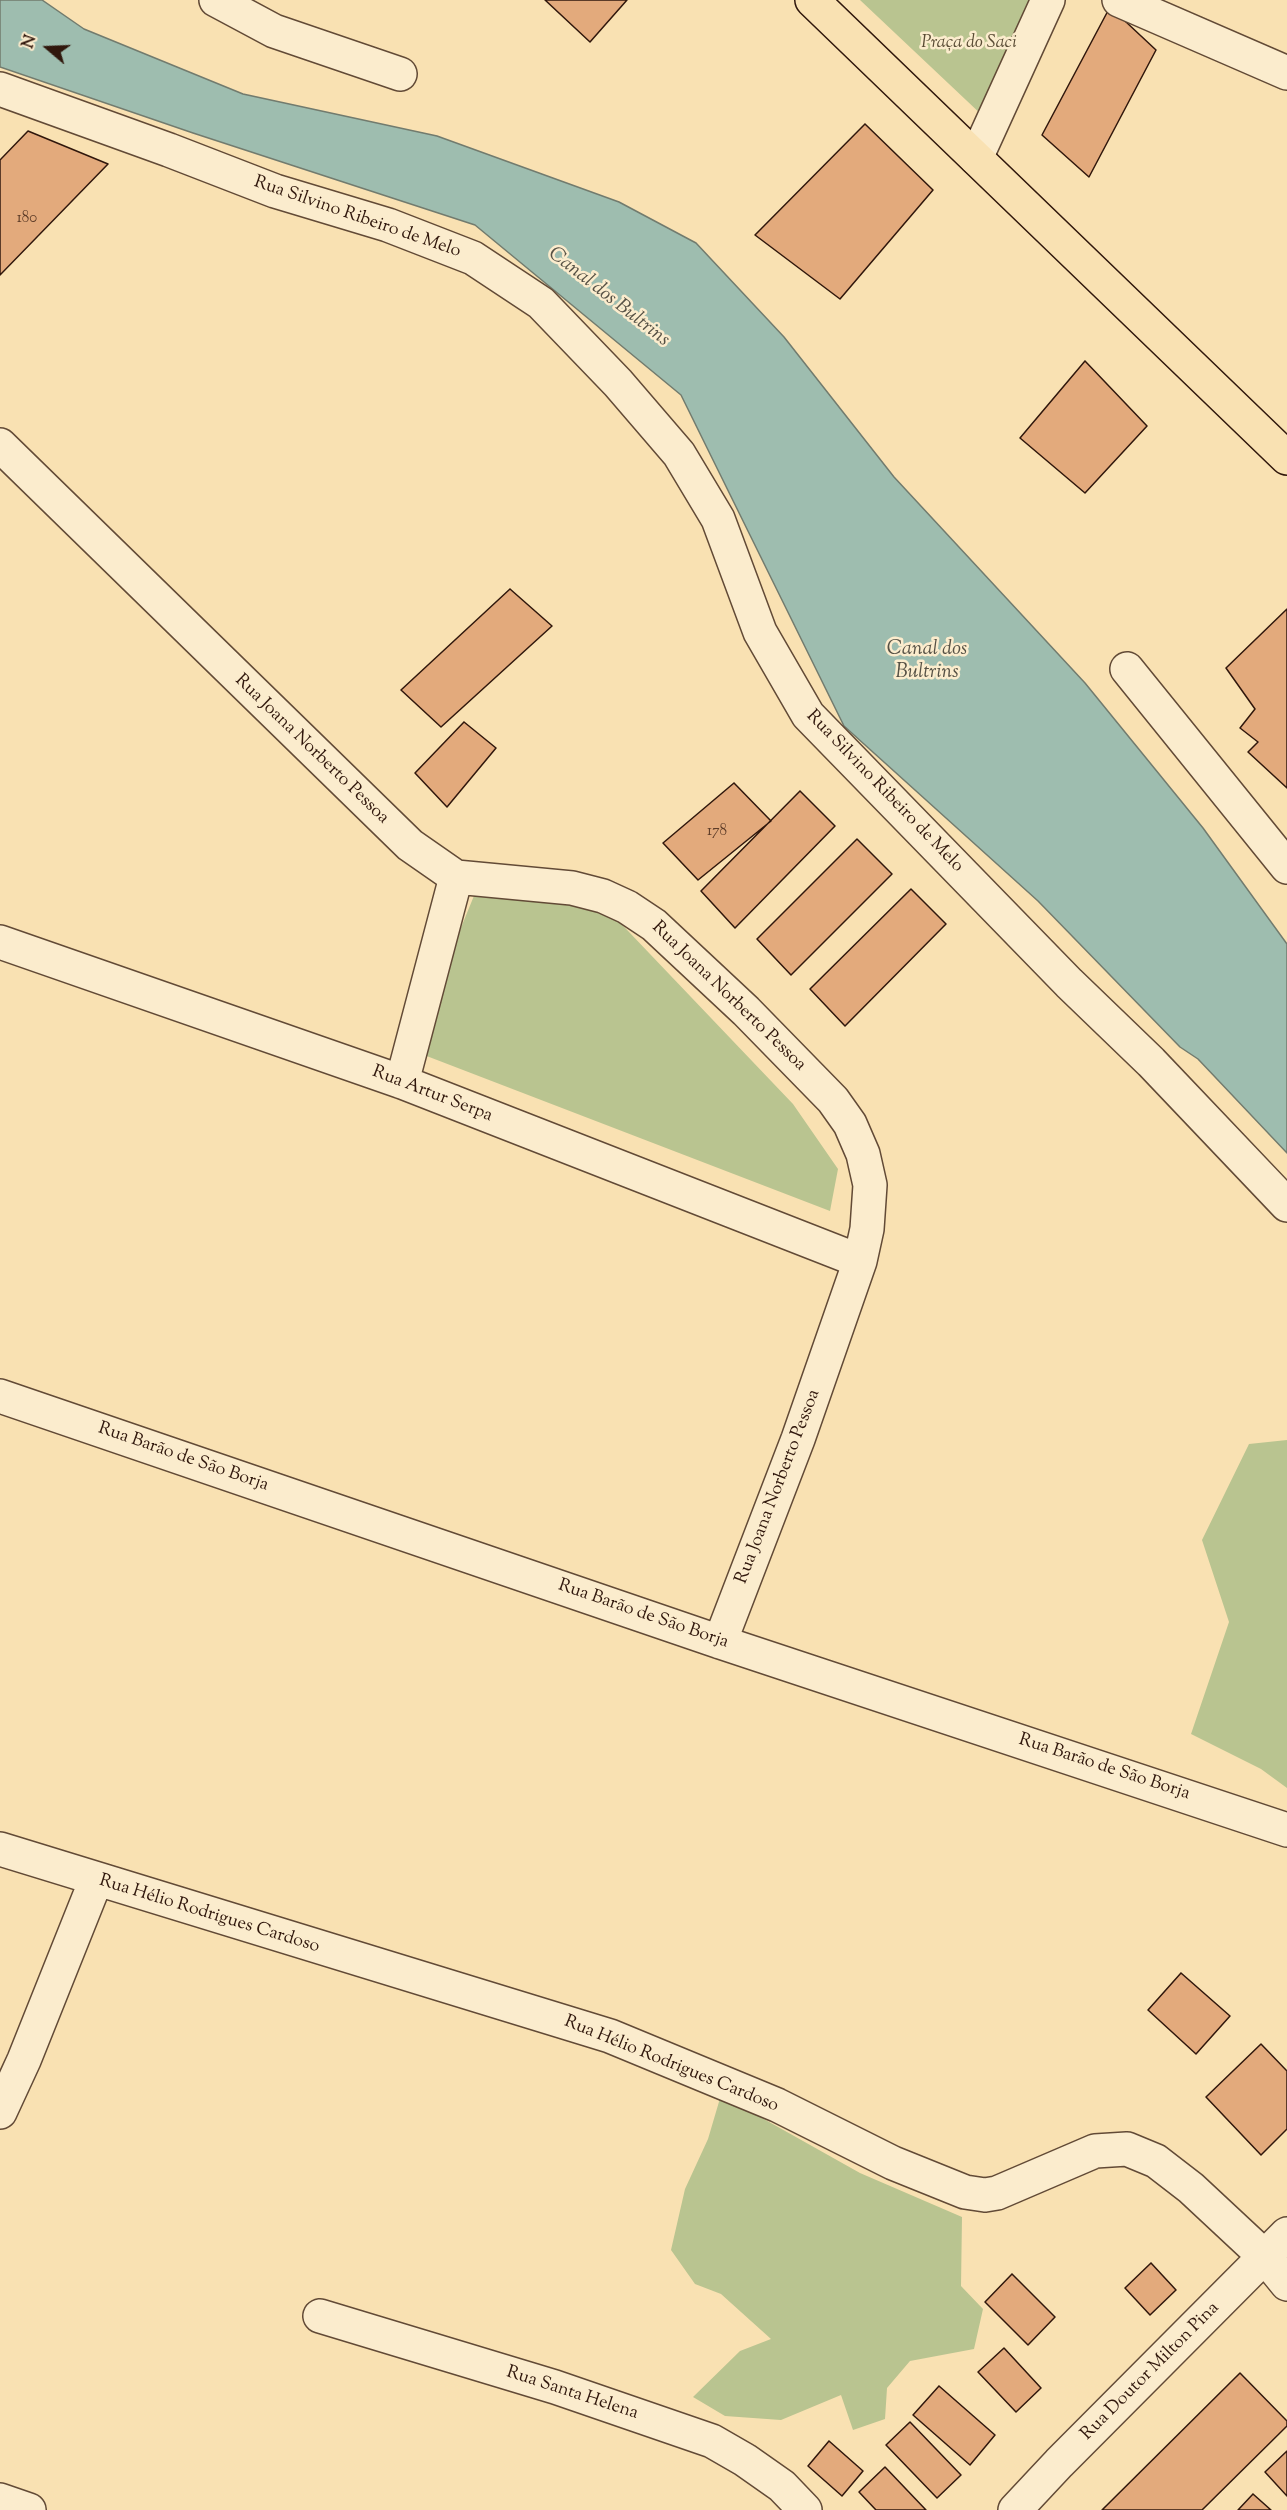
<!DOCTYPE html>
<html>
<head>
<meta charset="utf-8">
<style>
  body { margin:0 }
  #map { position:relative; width:1287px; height:2510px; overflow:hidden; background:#f9e1b2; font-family:"Sorts Mill Goudy",serif }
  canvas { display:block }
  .north { position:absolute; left:18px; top:18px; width:60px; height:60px; -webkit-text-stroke:4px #fbeccd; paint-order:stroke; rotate:289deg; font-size:16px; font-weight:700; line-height:24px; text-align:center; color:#30170c }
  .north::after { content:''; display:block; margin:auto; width:21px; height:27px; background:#30170c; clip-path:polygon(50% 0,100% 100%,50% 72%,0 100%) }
</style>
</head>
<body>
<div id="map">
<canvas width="1287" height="2510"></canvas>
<div class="north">N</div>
</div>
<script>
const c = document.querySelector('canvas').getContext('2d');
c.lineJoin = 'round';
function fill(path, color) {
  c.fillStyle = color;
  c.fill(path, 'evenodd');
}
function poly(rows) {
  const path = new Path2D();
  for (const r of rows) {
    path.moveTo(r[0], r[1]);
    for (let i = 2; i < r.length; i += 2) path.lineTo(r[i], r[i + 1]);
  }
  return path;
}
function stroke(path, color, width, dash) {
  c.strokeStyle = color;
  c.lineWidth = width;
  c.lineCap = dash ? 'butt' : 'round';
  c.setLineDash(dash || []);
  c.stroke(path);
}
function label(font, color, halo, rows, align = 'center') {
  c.font = font + ' "Sorts Mill Goudy",serif';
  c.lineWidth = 5;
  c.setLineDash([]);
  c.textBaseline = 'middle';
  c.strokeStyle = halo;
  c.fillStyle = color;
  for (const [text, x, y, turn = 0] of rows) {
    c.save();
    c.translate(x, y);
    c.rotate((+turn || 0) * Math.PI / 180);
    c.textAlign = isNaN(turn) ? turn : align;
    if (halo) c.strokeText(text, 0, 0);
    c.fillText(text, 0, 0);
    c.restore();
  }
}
fill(poly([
  [860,0,1036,0,984,117],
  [478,886,609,911,793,1104,838,1169,830,1211,411,1050],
  [1287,1440,1287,1788,1261,1769,1191,1734,1229,1622,1202,1540,1249,1444],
  [721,2095,860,2173,962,2217,961,2286,983,2309,974,2349,910,2361,887,2388,885,2419,853,2430,841,2395,781,2420,725,2416,693,2397,740,2351,771,2339,721,2294,695,2284,671,2250,685,2189,708,2139]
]), '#b9c490');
const water = poly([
  [0,0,42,0,84,29,243,94,437,136,619,202,696,243,784,337,894,477,1085,683,1203,828,1287,944,1287,1153,1198,1059,1180,1047,1038,901,844,726,681,395,475,225,193,133,0,67,0,0]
]);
fill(water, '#9ebdaf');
stroke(water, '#727b6e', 1.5);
const building = poly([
  [545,0,627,0,590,42,545,0],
  [1110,7,1156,50,1089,177,1042,135,1110,7],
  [865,124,933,190,840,299,755,235,865,124],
  [28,131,108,164,0,275,0,160,28,131],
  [1085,361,1147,426,1085,493,1020,438,1085,361],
  [510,589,552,626,441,727,401,690,510,589],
  [1287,609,1287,788,1248,752,1258,742,1240,728,1255,709,1226,668,1287,609],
  [464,722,496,748,447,807,415,773,464,722],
  [734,783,771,821,698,880,663,843,734,783],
  [800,791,835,826,735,928,701,891,800,791],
  [857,839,892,874,791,975,757,939,857,839],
  [911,889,946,924,845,1026,810,989,911,889],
  [1181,1973,1230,2016,1196,2054,1148,2010,1181,1973],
  [1261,2044,1287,2071,1287,2129,1261,2155,1206,2097,1261,2044],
  [1151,2263,1176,2290,1150,2315,1125,2288,1151,2263],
  [1012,2274,1055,2317,1028,2345,985,2302,1012,2274],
  [1004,2348,1041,2388,1016,2412,978,2372,1004,2348],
  [1240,2373,1287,2421,1287,2426,1202,2510,1102,2510,1240,2373],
  [939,2386,995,2435,970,2465,913,2415,939,2386],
  [910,2422,961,2475,937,2498,886,2445,910,2422],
  [829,2441,863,2471,842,2496,808,2466,829,2441],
  [1287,2451,1287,2496,1265,2472,1287,2451],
  [885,2467,926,2510,876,2510,859,2492,885,2467],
  [1253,2494,1271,2510,1238,2510,1253,2494]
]);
fill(building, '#e3aa7c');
stroke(building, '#30170c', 1.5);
const minor = poly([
  [216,0,274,31,400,74],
  [1119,0,1287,73],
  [0,89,169,150,275,191,388,225,473,258,541,303,618,383,679,454,718,519,760,632,808,715,1069,983,1151,1062,1287,1205],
  [976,158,1048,0],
  [0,445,410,845,456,877,572,888,603,896,627,907,654,925,746,1011,833,1100,850,1124,863,1154,870,1185,867,1229,860,1261,798,1439,720,1642],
  [1127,669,1287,867],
  [0,942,402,1082,860,1261],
  [402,1082,456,877],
  [0,1396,720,1642,1287,1830],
  [0,1849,610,2036,777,2105,893,2163,965,2192,985,2195,997,2193,1095,2151,1127,2149,1156,2161,1191,2188,1265,2257,1287,2284],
  [0,2112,24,2060,96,1880],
  [320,2316,555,2387,712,2441,745,2460,782,2486,805,2510],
  [0,2500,29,2510],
  [1015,2510,1059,2463,1287,2234]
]);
const major = poly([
  [812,0,1287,458]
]);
stroke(minor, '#624a36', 36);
stroke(major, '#30170c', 36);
stroke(minor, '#fbeccd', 33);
stroke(major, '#f9e1b2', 33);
label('15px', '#5d3c28', null, [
  ["180",27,219],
  ["178",717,832]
]);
label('italic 18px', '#594b34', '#fbeccd', [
  ["Praça do Saci",969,44]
]);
label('18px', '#30170c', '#fbeccd', [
  ["Rua Silvino Ribeiro de Melo",357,218,19],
  ["Rua Joana Norberto Pessoa",311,750,44],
  ["Rua Silvino Ribeiro de Melo",884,792,46],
  ["Rua Joana Norberto Pessoa",728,997,44],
  ["Rua Artur Serpa",432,1095,21],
  ["Rua Barão de São Borja",183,1458,19],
  ["Rua Joana Norberto Pessoa",779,1487,-69],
  ["Rua Barão de São Borja",643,1615,19],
  ["Rua Barão de São Borja",1104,1768,18],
  ["Rua Hélio Rodrigues Cardoso",209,1915,17],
  ["Rua Hélio Rodrigues Cardoso",671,2065,22],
  ["Rua Doutor Milton Pina",1151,2372,-45],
  ["Rua Santa Helena",572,2394,18]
]);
label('italic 20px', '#565145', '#fbeccd', [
  ["Canal dos Bultrins",608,298,38],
  ["Canal dos",927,651],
  ["Bultrins",927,674]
]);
</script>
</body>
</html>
